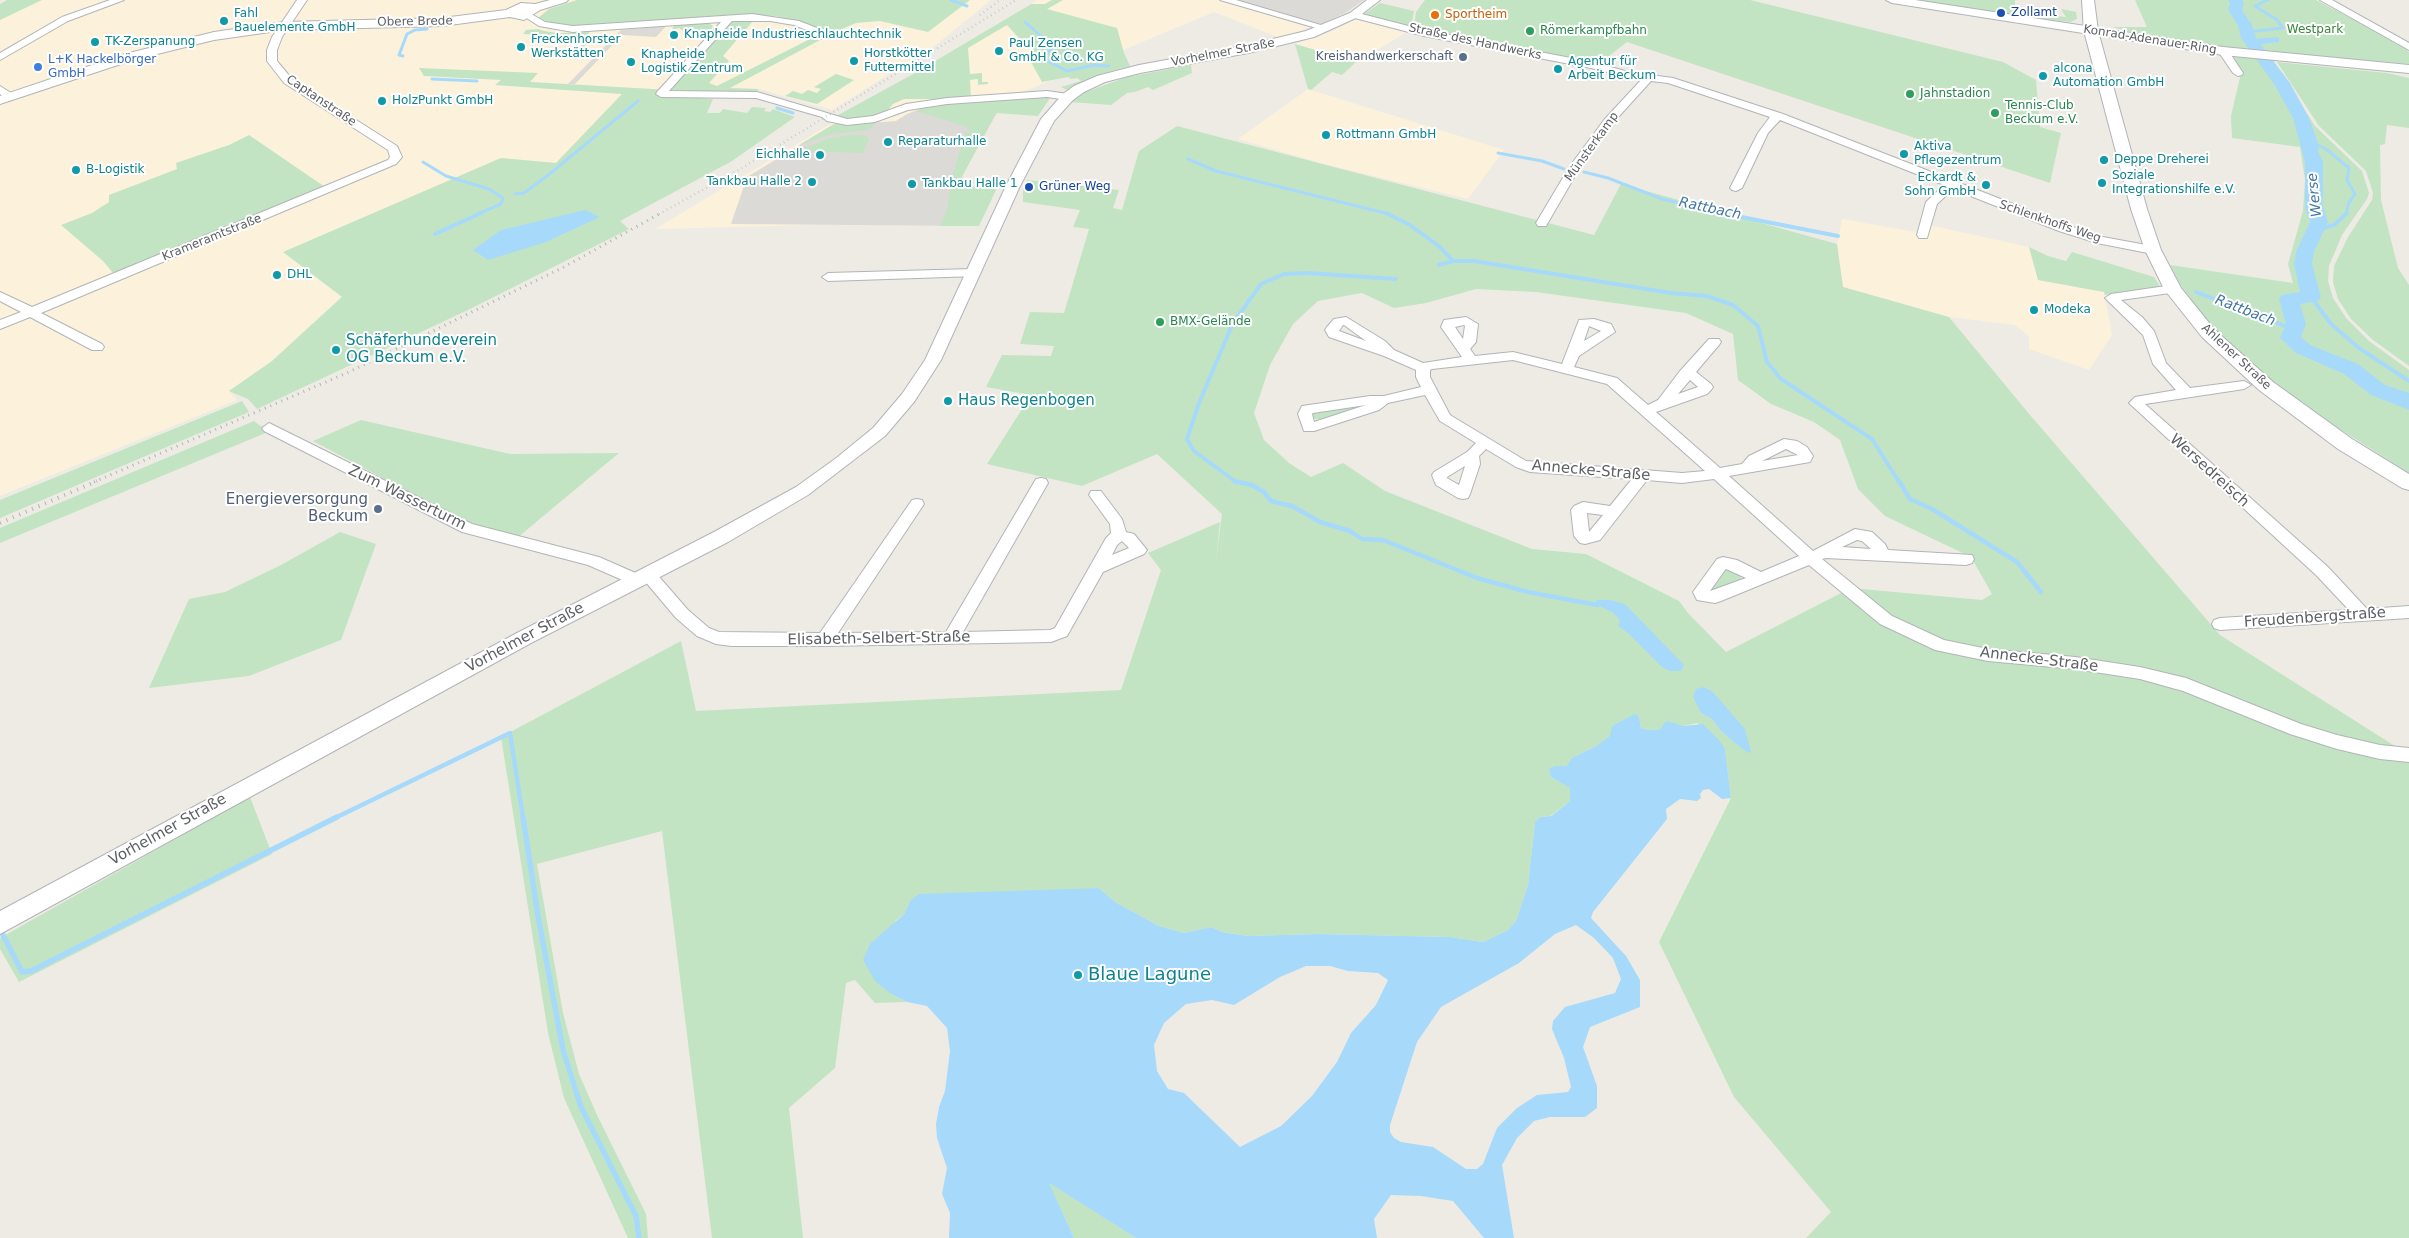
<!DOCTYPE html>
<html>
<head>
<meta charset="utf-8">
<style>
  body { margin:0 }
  canvas { display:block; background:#edebe4 }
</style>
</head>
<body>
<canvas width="2409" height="1238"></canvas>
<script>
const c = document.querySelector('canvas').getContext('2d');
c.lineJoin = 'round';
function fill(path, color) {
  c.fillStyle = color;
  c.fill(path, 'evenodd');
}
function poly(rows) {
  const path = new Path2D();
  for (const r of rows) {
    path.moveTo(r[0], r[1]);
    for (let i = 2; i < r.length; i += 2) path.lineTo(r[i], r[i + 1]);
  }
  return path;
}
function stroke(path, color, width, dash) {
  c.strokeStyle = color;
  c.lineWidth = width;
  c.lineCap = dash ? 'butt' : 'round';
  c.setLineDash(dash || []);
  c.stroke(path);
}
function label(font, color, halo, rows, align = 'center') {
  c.font = font + ' "DejaVu Sans",sans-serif';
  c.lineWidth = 4;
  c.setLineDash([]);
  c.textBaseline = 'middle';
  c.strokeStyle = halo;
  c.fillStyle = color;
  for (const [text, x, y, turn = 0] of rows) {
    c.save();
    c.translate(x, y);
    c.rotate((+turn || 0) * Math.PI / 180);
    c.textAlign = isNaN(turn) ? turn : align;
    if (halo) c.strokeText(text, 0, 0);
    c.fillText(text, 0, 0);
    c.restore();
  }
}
fill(poly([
  [7,0,991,0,937,44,832,110,759,89,729,88,703,92,501,80,496,85,622,94,556,163,501,158,284,252,342,296,272,361,229,391,237,400,0,496,0,4],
  [1037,0,1364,0,1333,19,1280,38,1214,12,1004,100,957,187,851,224,655,229],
  [1357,18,1409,31,1356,62,1295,44,1335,30],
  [1308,89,1504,150,1468,199,1324,164,1238,139],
  [1842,219,1927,234,1929,225,2029,247,2038,280,2104,292,2112,335,2089,370,2029,349,2029,336,2015,325,1949,317,1843,287,1837,244]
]), '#fcf2db');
fill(poly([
  [1234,0,1364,0,1345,13,1321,24],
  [666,26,656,37,622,35,575,84,568,84,621,30],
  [1004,100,957,186,979,226,731,224,747,177,831,126,896,121,907,114,927,106]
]), '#dcdad6');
fill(poly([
  [7,0,42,0,0,20,0,4],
  [577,0,970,0,928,32,880,21,856,23,824,37,816,32,822,39,730,88,759,89,752,95,702,93,699,98,713,99,707,113,720,113,723,109,747,113,752,107,766,108,764,111,770,112,773,109,795,117,732,161,620,221,629,229,470,309,257,409,248,399,229,391,272,361,342,297,283,252,501,158,556,163,622,94,495,85,501,80,424,76,419,68,538,73,530,82,669,90,730,18,753,21,723,56,729,61,709,83,717,86,814,37,807,33,813,30,800,22,775,16,747,15,579,27,557,25,538,18,549,9],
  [1052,0,1063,0,1047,9,1117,28,1124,53,1130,66,1101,74,1067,90,1061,87,1081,81,1077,78,1071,79,1068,77,1042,82,1031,62,1038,59,1007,25,968,48,970,74,982,73,982,82,988,82,988,84,978,85,978,79,970,80,971,99,941,102,933,99,904,99,893,104,882,117,831,119,915,73,1031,4,1045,4],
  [1425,0,1750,0,2003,62,2036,80,2040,127,2061,133,2050,183,1627,42,1596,66,1589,62,1414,28,1416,12],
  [1908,0,2015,0,2015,10,2033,13,2034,18],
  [2135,0,2316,0,2400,44,2409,52,2409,64,2229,48,2143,35,2112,27,2147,27],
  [1380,3,1414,11,1411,27,1361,16],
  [2061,9,2076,12,2077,19,2070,22,2041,19,2040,14,2066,17],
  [701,23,710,24,713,26,707,37,701,38,703,34,688,34,679,28,672,30,674,25],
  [538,29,544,31,558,33,550,42,534,41,538,35,523,34,526,30],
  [589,32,587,43,578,54,573,53,584,43,576,42,579,38,558,36,561,33],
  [1295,44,1356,62,1342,75,1332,72,1311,90,1308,89],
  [2233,56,2273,61,2315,126,2362,171,2369,193,2367,199,2342,235,2329,266,2328,281,2333,298,2346,318,2369,341,2409,370,2409,473,2308,409,2267,377,2220,335,2202,314,2180,284,2170,265,2293,283,2288,264,2303,211,2305,180,2300,147,2232,138,2231,116,2241,73],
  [2277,62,2387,73,2409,78,2409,128,2387,125,2385,144,2380,145,2381,200,2398,268,2409,285,2409,366,2373,340,2351,319,2338,299,2333,282,2334,266,2348,237,2372,200,2373,193,2366,171,2319,126],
  [1191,65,1192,73,1153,90,1148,87,1135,92,1127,93,1111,105,1070,102,1080,94,1127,77],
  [836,74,854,80,817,104,785,96,793,91,802,94,808,90,817,93,821,89,814,87],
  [1038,97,1050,98,1038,116,996,113,957,186,997,188,979,226,940,226,947,210,951,181,966,132,970,132,967,127,916,111,927,106],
  [875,121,872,128,866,130,833,134,799,145,834,124],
  [1177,126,1594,235,1621,184,1837,244,1843,287,1949,317,2030,415,2220,635,2409,755,2409,1238,1806,1238,1831,1212,1734,1097,1659,942,1731,798,1725,750,1697,723,1683,726,1674,724,1661,729,1649,730,1641,728,1639,717,1596,746,1572,758,1566,766,1555,766,1551,777,1571,788,1570,801,1550,816,1540,817,1535,822,1528,885,1516,921,1508,930,1483,942,1450,937,1318,934,1248,936,1222,932,1211,927,1184,933,1159,926,1115,902,1099,888,910,901,904,914,895,921,891,994,907,1002,875,1003,855,980,846,983,835,1068,789,1108,803,1238,712,1238,662,831,537,864,563,1013,579,1074,598,1117,646,1214,648,1238,628,1238,564,1098,548,1033,501,737,681,641,696,711,1121,690,1161,570,1148,553,1220,522,1216,560,1222,514,1157,454,1082,486,987,464,1031,395,986,387,1002,355,1051,356,1054,346,1020,344,1030,312,1064,313,1089,229,1073,227,1080,210,1023,202,1023,191,1027,180,1119,190,1113,208,1122,210,1139,151],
  [1476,289,1536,292,1686,313,1733,334,1738,380,1771,404,1814,422,1840,440,1858,489,1885,516,1971,557,1992,594,1982,600,1851,588,1726,652,1688,613,1679,601,1586,554,1532,549,1385,491,1343,463,1311,477,1289,463,1264,440,1254,413,1270,365,1293,324,1318,301,1362,293,1394,308,1426,303],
  [1713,692,1724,707,1731,739,1721,731,1712,719,1701,713,1698,704],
  [249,135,325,187,113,273,103,261,61,225,92,213,109,202,109,195,177,169,176,163,229,145],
  [850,135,864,135,869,138,863,153,798,151,827,139],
  [2029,247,2048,256,2066,261,2072,252,2154,277,2161,288,2105,295,2104,292,2038,280],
  [242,401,249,412,0,518,0,500],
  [1368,405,1323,419,1310,419,1310,413],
  [361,420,510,454,619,453,517,538,471,525,313,441],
  [254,421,268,432,0,543,0,528],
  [340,532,376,544,341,640,249,676,149,688,189,599,225,592,281,565],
  [1725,568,1740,573,1741,580,1714,592,1709,591],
  [250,797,272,854,19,982,0,949,0,938],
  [1048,1182,1136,1238,1074,1238]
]), '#c3e4c2');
fill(poly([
  [585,210,600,217,546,242,488,260,473,250,501,230],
  [1596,600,1610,600,1625,604,1684,665,1681,671,1670,671,1662,667,1628,633,1618,626,1620,620,1612,612,1597,605],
  [1704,687,1713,692,1745,729,1751,752,1749,753,1741,748,1721,731,1712,719,1701,713,1693,697,1696,689],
  [1635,714,1639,717,1641,728,1649,730,1661,729,1664,723,1668,721,1683,726,1703,724,1719,740,1725,749,1731,798,1722,799,1709,789,1703,790,1700,794,1701,798,1697,801,1680,799,1666,809,1667,819,1593,912,1591,918,1626,956,1640,980,1640,1007,1590,1027,1583,1047,1597,1086,1597,1108,1585,1117,1550,1117,1534,1121,1517,1138,1502,1165,1514,1238,1484,1238,1453,1201,1421,1196,1391,1195,1374,1219,1377,1238,1136,1238,1049,1183,1074,1238,949,1238,950,1213,942,1194,947,1168,937,1138,936,1124,939,1107,945,1091,950,1051,947,1028,927,1006,907,1002,891,994,875,981,863,960,870,944,904,914,910,901,919,894,1099,888,1115,902,1159,926,1184,933,1211,927,1222,932,1248,936,1318,934,1450,937,1483,942,1508,930,1516,921,1528,885,1535,822,1540,817,1551,816,1570,801,1570,788,1551,777,1549,769,1555,766,1566,766,1572,758,1596,746,1610,736,1612,726],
  [1576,925,1594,938,1613,958,1621,979,1615,993,1565,1007,1553,1021,1552,1029,1564,1058,1571,1087,1568,1092,1537,1095,1517,1108,1497,1128,1483,1164,1477,1169,1466,1169,1433,1147,1401,1142,1394,1138,1390,1132,1390,1125,1417,1042,1441,1007,1519,963,1555,934],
  [1306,966,1330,966,1348,971,1378,973,1388,980,1376,1005,1351,1033,1337,1062,1312,1096,1281,1126,1240,1147,1184,1093,1168,1089,1157,1071,1154,1045,1164,1023,1186,1004,1212,1000,1234,1005,1280,977]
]), '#a7dafa');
stroke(poly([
  [951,0,967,6],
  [1025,22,1042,37,1057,44,1042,58,1067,71,1094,65,1109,66],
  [2247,32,2283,28,2277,20,2255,6,2268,0],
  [403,56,399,55,407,34,415,30,427,29],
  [432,79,477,81],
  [777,108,793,113],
  [2309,141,2326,149,2349,168,2347,180,2355,194,2349,202,2346,214],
  [1498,153,1542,161,1564,169],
  [1188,159,1216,171,1389,214],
  [423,162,446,176,489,189,503,198,501,204,478,214],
  [1584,172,1608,178,1662,199,1728,214],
  [515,194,524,193,547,176,638,101]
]), '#a7dafa', 3);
stroke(poly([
  [1386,213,1410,225,1440,247,1453,261],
  [1721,213,1838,236],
  [2316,230,2334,225,2347,213],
  [435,234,481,213],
  [1439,265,1453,261,1474,261,1671,293,1707,296,1733,305,1758,326,1767,362,1781,379,1872,439,1899,482],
  [2196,292,2293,329],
  [2311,297,2331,324,2359,348,2409,381],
  [1236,482,1194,451,1187,439,1199,403,1233,323,1261,284,1284,274,1307,273,1396,279]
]), '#a7dafa', 4);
stroke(poly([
  [1234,481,1252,485,1264,492,1271,501,1292,506,1320,522,1350,531,1362,539,1383,540,1477,578,1528,592,1597,605],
  [1899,481,1910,499,1932,509,2017,562,2041,592],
  [335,818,510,733,523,818]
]), '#a7dafa', 4.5);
stroke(poly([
  [523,817,538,916,563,1050,581,1107,636,1216,639,1238],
  [3,935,22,972,31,971,337,817]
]), '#a7dafa', 5.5);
fill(poly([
  [2276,37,2279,38,2279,42,2252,45,2247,42,2252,39,2276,37]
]), '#a7dafa');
fill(poly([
  [2228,0,2242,0,2244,4,2242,10,2252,25,2256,38,2290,83,2309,118,2319,146,2318,151,2323,162,2323,207,2328,222,2314,252,2312,264,2321,297,2318,301,2300,304,2306,324,2301,337,2310,345,2358,364,2385,385,2409,393,2409,410,2371,395,2344,374,2296,353,2280,338,2286,324,2279,299,2282,295,2300,292,2294,264,2296,252,2310,222,2305,207,2305,162,2293,118,2274,84,2241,38,2238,25,2228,10,2230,4,2228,0]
]), '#a7dafa');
const minor = poly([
  [110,0,124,0,68,21,0,60,0,53,62,17,110,0],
  [297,0,307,0,282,37,277,50,277,61,292,79,397,146,402,157,396,164,41,313,102,344,104,347,102,350,92,350,30,317,0,329,0,320,21,312,0,301,0,292,32,307,388,160,390,157,388,150,284,83,267,61,267,50,272,37,297,0],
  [1220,0,1236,0,1331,28,1323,30,1220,0],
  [2320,0,2332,0,2409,43,2409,50,2320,0],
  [528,12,545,22,573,26,752,14,799,21,817,28,829,37,821,39,811,32,794,25,770,21,732,21,669,91,757,92,847,119,873,116,906,104,947,98,1047,91,1068,94,1073,97,1068,100,1047,97,947,104,908,110,875,122,847,125,827,121,822,117,756,98,661,97,656,94,657,92,721,22,573,32,539,26,525,17,523,15,528,12],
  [1354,12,1424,30,1592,62,1629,72,1673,78,1783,114,2067,225,2103,237,2157,247,2159,250,2153,254,2097,243,2059,231,1953,189,1937,204,1927,238,1919,238,1917,235,1926,202,1944,185,1780,120,1768,133,1742,188,1736,191,1732,190,1730,188,1758,133,1770,117,1668,83,1651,81,1612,124,1579,169,1546,226,1538,226,1536,223,1570,166,1604,120,1641,80,1591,68,1424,36,1351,17,1349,15,1354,12],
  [2223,48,2227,49,2243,73,2242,75,2238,76,2233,73,2218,51,2223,48],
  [0,86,14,95,14,99,6,99,0,94,0,86],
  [973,269,979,273,977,276,828,281,822,277,828,273,973,269],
  [2173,285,2179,289,2177,292,2121,300,2142,317,2154,331,2166,363,2190,388,2244,381,2251,385,2244,389,2145,404,2328,567,2367,609,2409,606,2409,618,2220,630,2214,628,2212,624,2214,620,2220,618,2349,610,2316,575,2129,403,2135,397,2176,390,2153,364,2143,335,2105,298,2111,294,2173,285],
  [1346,317,1385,341,1394,350,1423,363,1462,357,1441,327,1444,320,1466,317,1478,324,1476,342,1470,349,1475,356,1513,352,1562,364,1579,320,1594,319,1611,324,1615,332,1579,356,1574,367,1617,378,1648,405,1658,400,1680,371,1709,339,1719,339,1721,342,1719,345,1696,372,1711,384,1713,387,1711,390,1707,394,1656,412,1720,468,1742,464,1749,456,1784,439,1797,441,1807,447,1813,456,1810,462,1729,476,1813,551,1855,529,1872,532,1885,544,1888,550,1972,555,1974,559,1972,563,1966,565,1826,558,1822,559,1892,616,1944,640,1988,649,2075,657,2140,667,2186,678,2301,724,2337,735,2380,745,2409,748,2409,762,2380,759,2337,749,2290,734,2183,691,2140,679,2075,669,1988,661,1935,650,1880,624,1809,565,1721,601,1715,603,1697,600,1693,592,1717,559,1723,557,1737,560,1761,572,1799,556,1714,479,1682,483,1647,480,1600,540,1585,544,1580,543,1574,536,1571,510,1574,506,1583,502,1610,506,1632,479,1530,472,1516,467,1486,449,1479,456,1480,464,1470,494,1468,498,1463,499,1458,498,1436,485,1432,475,1434,472,1467,452,1476,443,1440,421,1425,395,1388,403,1379,410,1314,431,1304,431,1298,414,1302,406,1370,396,1384,396,1421,387,1416,377,1416,370,1384,356,1329,337,1325,330,1327,327,1334,319,1346,317],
  [1343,325,1344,325,1366,341,1339,331,1343,325],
  [1464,325,1465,326,1463,339,1455,327,1464,325],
  [1589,326,1601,331,1584,341,1589,326],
  [1513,360,1607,384,1705,471,1682,473,1526,461,1450,415,1430,377,1430,370,1432,369,1513,360],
  [1690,380,1698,387,1678,394,1690,380],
  [1366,405,1314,422,1312,414,1313,413,1366,405],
  [1786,449,1798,455,1762,461,1786,449],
  [1465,466,1459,485,1447,478,1447,477,1465,466],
  [1587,513,1603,515,1589,532,1587,513],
  [1857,540,1862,541,1871,549,1842,547,1857,540],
  [1726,569,1746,578,1710,591,1725,570,1726,569],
  [269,423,472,524,599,557,640,575,642,571,654,571,688,610,709,628,719,632,820,633,912,500,917,499,922,500,924,504,838,633,946,632,1036,479,1041,478,1046,479,1048,483,963,632,1050,630,1055,628,1106,538,1111,533,1110,524,1089,495,1091,491,1101,491,1122,519,1126,532,1134,534,1147,550,1144,554,1103,572,1067,636,1051,642,824,646,731,646,716,644,697,636,676,618,644,580,642,584,636,586,588,565,462,532,264,431,262,428,269,423],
  [1122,541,1129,548,1112,555,1117,545,1122,541]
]);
const tertiary = poly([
  [550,0,568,0,566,2,540,10,524,20,510,17,442,26,284,30,214,40,133,60,0,104,0,96,125,54,214,32,284,22,442,18,506,10,521,3,535,4,550,0],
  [1367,0,1380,0,1358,17,1314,37,1248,53,1140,73,1105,82,1084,92,1073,100,1054,121,1020,186,941,360,914,402,885,436,808,495,728,542,531,643,0,934,0,911,517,633,714,532,796,487,835,459,873,428,902,394,925,360,1006,186,1041,119,1063,94,1074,86,1097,76,1139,65,1248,45,1306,31,1350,13,1367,0],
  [1886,0,1915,0,2223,47,2409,65,2409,73,2223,55,1892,3,1886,0]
]);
const secondary = poly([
  [2082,0,2094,0,2098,31,2147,209,2161,250,2181,288,2214,329,2273,382,2352,439,2409,474,2409,490,2402,488,2338,449,2259,390,2202,337,2164,289,2145,250,2131,209,2084,31,2082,0]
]);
stroke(minor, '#b1b4b8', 2);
stroke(tertiary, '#b1b4b8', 2);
stroke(secondary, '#b0b3b8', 2);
fill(minor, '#fff');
fill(tertiary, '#fff');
fill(secondary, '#fff');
stroke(poly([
  [980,15,1000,0],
  [659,214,742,168,1016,0]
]), '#b2b3b3', 2.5, [0.5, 4]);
stroke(poly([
  [94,482,349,372,564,267,661,213]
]), '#b2b3b3', 3, [1, 5]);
stroke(poly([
  [0,523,97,481]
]), '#b2b3b3', 4, [1, 6]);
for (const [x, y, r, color] of [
  [2001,13,5,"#1a4fb4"],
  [1435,15,5,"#e8710a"],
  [224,21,5,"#0f9aa8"],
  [1530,31,5,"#2e9e5b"],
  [674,35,5,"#0f9aa8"],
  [95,42,5,"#0f9aa8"],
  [521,47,5,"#0f9aa8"],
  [999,51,5,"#0f9aa8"],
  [1463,57,5,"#5c6f8a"],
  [854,61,5,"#0f9aa8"],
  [631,62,5,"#0f9aa8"],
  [38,67,5,"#3f7fe0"],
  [1558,69,5,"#0f9aa8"],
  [2043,76,5,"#0f9aa8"],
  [1910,94,5,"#2e9e5b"],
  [382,101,5,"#0f9aa8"],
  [1995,113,5,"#2e9e5b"],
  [1326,135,5,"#0f9aa8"],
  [888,142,5,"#0f9aa8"],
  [1904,154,5,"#0f9aa8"],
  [820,155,5,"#0f9aa8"],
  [2104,160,5,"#0f9aa8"],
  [76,170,5,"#0f9aa8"],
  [812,182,5,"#0f9aa8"],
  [2102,183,5,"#0f9aa8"],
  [912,184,5,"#0f9aa8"],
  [1986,185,5,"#0f9aa8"],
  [1029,187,5,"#1a4fb4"],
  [277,275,5,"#0f9aa8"],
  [2034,310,5,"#0f9aa8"],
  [1160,322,5,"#2e9e5b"],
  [336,350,5,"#0f9aa8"],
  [948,401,5,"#0f9aa8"],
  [378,509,5,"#5c6f8a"],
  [1078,975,5,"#0f9aa8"]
]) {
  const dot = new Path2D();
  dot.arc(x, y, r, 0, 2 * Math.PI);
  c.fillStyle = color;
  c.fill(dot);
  stroke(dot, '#fff', 2);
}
label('12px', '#164399', '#fff', [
  ["Zollamt",2011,13],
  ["Grüner Weg",1039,187]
], 'left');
label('12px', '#0d838f', '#fff', [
  ["Fahl",234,14],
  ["Bauelemente GmbH",234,28],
  ["Knapheide Industrieschlauchtechnik",684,35],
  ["Freckenhorster",531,40],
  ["Werkstätten",531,54],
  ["TK-Zerspanung",105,42],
  ["Paul Zensen",1009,44],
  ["GmbH & Co. KG",1009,58],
  ["Horstkötter",864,54],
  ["Futtermittel",864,68],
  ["Knapheide",641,55],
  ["Logistik Zentrum",641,69],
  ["Agentur für",1568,62],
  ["Arbeit Beckum",1568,76],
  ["alcona",2053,69],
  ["Automation GmbH",2053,83],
  ["HolzPunkt GmbH",392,101],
  ["Rottmann GmbH",1336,135],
  ["Reparaturhalle",898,142],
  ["Aktiva",1914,147],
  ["Pflegezentrum",1914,161],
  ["Eichhalle",810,155,"right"],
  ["Deppe Dreherei",2114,160],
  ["B-Logistik",86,170],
  ["Soziale",2112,176],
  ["Integrationshilfe e.V.",2112,190],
  ["Eckardt &",1976,178,"right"],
  ["Sohn GmbH",1976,192,"right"],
  ["Tankbau Halle 2",802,182,"right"],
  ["Tankbau Halle 1",922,184],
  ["DHL",287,275],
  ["Modeka",2044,310]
], 'left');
label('12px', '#c56008', '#fff', [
  ["Sportheim",1445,15]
], 'left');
label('12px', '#5c5f63', '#fff', [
  ["Obere Brede",415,22,-1],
  ["Konrad-Adenauer-Ring",2150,40,9],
  ["Straße des Handwerks",1475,42,12],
  ["Vorhelmer Straße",1223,53,-11],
  ["Captanstraße",321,101,34],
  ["Münsterkamp",1592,147,-54],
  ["Schlenkhoffs Weg",2050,222,19],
  ["Krameramtstraße",212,238,-22],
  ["Ahlener Straße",2236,357,43]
]);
label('12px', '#3b843b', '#fff', [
  ["Westpark",2315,30]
]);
label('12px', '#27864d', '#fff', [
  ["Römerkampfbahn",1540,31],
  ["Jahnstadion",1920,94],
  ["Tennis-Club",2005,106],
  ["Beckum e.V.",2005,120],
  ["BMX-Gelände",1170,322]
], 'left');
label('12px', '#4e5e75', '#fff', [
  ["Kreishandwerkerschaft",1453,57]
], 'right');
label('12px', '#366cbe', '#fff', [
  ["L+K Hackelbörger",48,60],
  ["GmbH",48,74]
], 'left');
label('italic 14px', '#4276a2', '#fff', [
  ["Werse",2315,195,-96],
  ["Rattbach",1710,209,12],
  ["Rattbach",2245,311,21]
]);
label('15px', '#0d838f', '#fff', [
  ["Schäferhundeverein",346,341],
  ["OG Beckum e.V.",346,358],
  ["Haus Regenbogen",958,401]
], 'left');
label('15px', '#5c5f63', '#fff', [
  ["Annecke-Straße",1591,471,5],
  ["Wersedreisch",2209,471,42],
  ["Zum Wasserturm",407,498,26],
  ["Freudenbergstraße",2315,618,-4],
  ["Vorhelmer Straße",525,638,-28],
  ["Elisabeth-Selbert-Straße",879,639,-1],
  ["Annecke-Straße",2039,660,7],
  ["Vorhelmer Straße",168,830,-29]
]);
label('15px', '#4e5e75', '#fff', [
  ["Energieversorgung",368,500],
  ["Beckum",368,517]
], 'right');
label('18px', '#0d838f', '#fff', [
  ["Blaue Lagune",1088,975]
], 'left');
</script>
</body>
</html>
